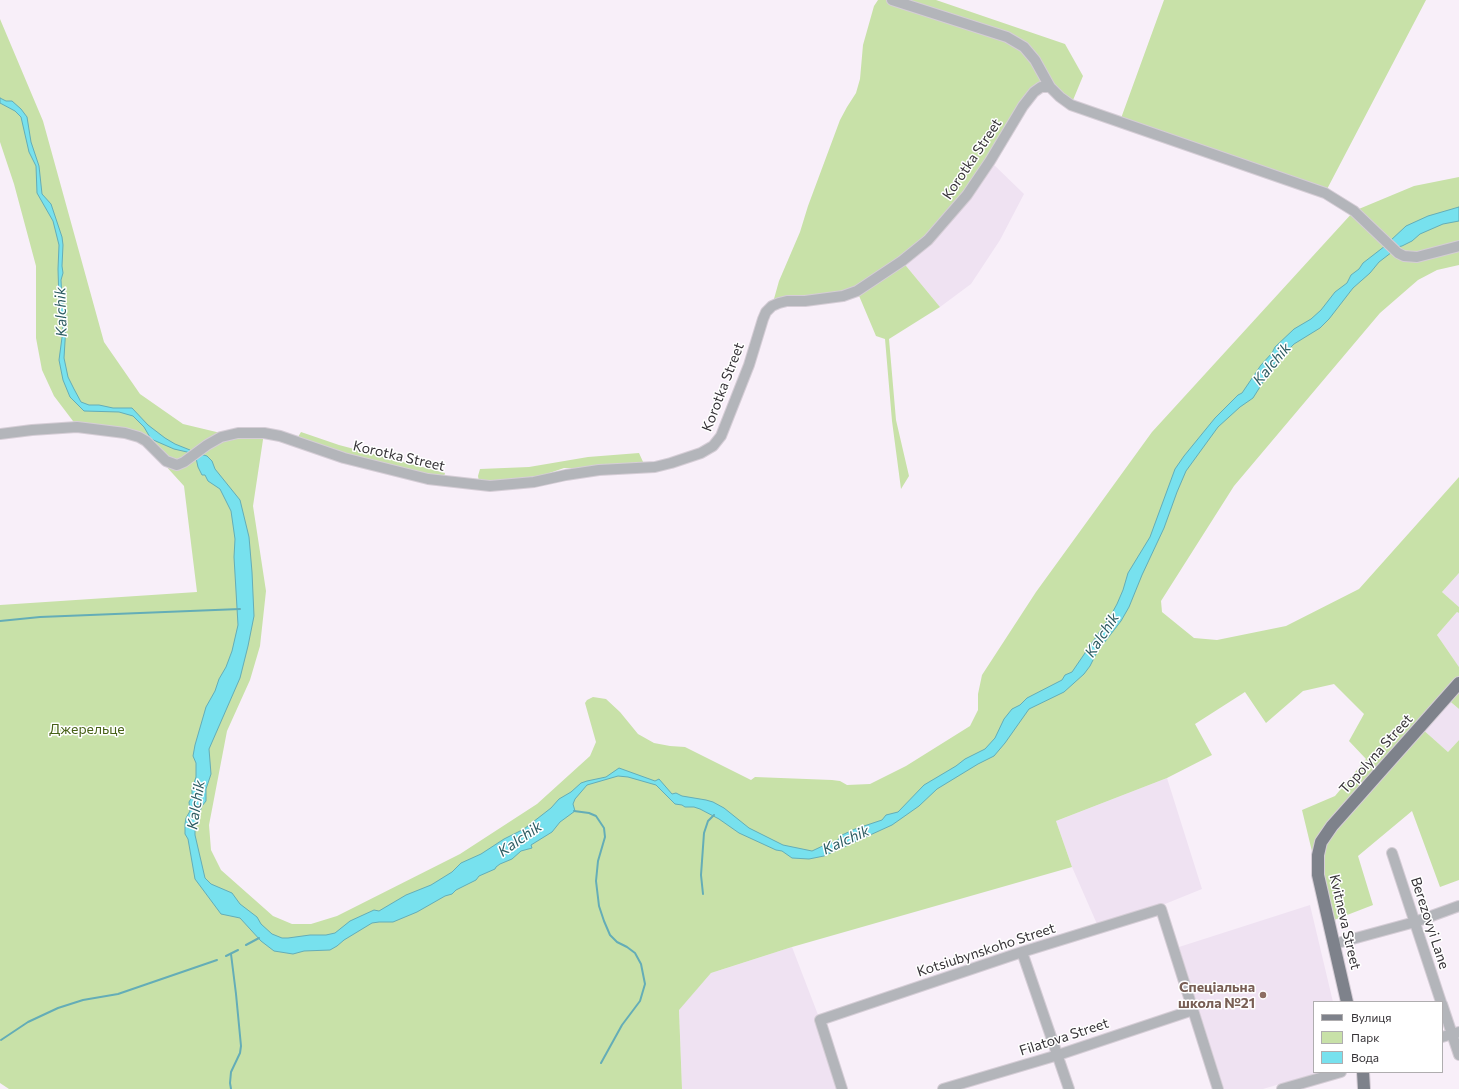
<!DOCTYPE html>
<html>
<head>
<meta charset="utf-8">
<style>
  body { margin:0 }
  #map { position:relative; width:1459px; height:1089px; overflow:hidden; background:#f8eff9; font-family:Commissioner,sans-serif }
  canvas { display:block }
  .legend { position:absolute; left:1313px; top:1001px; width:130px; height:72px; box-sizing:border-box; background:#fff; border:1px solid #afadaf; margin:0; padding:5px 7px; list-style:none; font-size:12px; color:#363337 }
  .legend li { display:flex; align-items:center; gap:8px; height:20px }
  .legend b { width:20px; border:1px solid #afadaf }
</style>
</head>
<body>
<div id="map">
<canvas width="1459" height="1089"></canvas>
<ul class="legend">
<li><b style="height:5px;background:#7e828b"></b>Вулиця</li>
<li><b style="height:11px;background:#c8e1a8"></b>Парк</li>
<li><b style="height:11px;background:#77e1ee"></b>Вода</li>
</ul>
</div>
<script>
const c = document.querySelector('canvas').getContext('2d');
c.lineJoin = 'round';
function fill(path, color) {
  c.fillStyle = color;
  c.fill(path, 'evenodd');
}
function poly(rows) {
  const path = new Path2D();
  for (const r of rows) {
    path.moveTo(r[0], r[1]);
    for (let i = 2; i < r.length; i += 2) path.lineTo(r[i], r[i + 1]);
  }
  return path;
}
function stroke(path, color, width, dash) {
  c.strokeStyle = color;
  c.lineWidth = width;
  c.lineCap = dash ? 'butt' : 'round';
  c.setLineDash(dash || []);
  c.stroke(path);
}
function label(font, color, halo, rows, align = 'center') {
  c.font = font + ' Commissioner,sans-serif';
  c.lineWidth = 3;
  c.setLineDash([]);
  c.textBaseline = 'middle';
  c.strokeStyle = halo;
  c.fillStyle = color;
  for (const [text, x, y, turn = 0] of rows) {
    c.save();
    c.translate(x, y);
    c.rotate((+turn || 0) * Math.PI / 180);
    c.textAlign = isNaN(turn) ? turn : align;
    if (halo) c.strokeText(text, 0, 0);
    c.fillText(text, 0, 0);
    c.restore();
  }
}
fill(poly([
  [990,161,1024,194,1000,240,971,284,940,307,902,261],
  [1459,573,1459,607,1442,592],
  [1457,612,1459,613,1459,667,1437,635],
  [1446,698,1459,709,1459,740,1448,752,1420,727],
  [1167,778,1202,889,1165,904,1097,924,1072,867,1056,821],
  [1310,905,1333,1002,1314,1002,1314,1072,1321,1072,1263,1089,1224,1089,1179,947],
  [792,947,820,1020,842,1089,682,1089,679,1009,711,973]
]), '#efe2f2');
fill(poly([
  [878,0,936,0,1065,44,1083,76,1071,105,1041,87,967,195,902,261,940,307,889,339,896,420,909,476,901,489,892,421,885,339,876,336,857,291,772,306,779,281,800,232,808,206,840,120,847,107,856,93,860,79,863,45,874,6],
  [1164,0,1426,0,1325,193,1120,121],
  [0,19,43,121,104,342,140,394,183,424,229,435,264,433,253,506,266,591,260,646,250,680,227,731,209,825,211,850,221,870,273,916,292,924,311,924,337,916,460,854,537,804,590,756,596,742,585,703,587,700,593,697,606,699,620,712,638,734,654,743,670,746,685,747,751,780,755,777,832,780,840,781,847,785,870,784,906,766,970,726,978,710,978,694,982,675,1036,592,1152,432,1354,211,1414,186,1459,177,1459,265,1437,270,1418,280,1380,313,1234,486,1161,601,1162,612,1194,638,1217,640,1286,626,1359,589,1459,477,1459,573,1442,592,1459,607,1459,613,1457,612,1437,635,1459,667,1459,709,1446,698,1420,727,1448,752,1459,740,1459,880,1440,887,1412,811,1358,856,1373,905,1329,922,1302,810,1335,796,1366,759,1349,741,1364,714,1334,684,1303,691,1266,723,1245,692,1195,724,1212,755,1167,778,1056,821,1072,867,792,947,711,973,679,1010,682,1089,9,1089,0,1083,0,605,197,592,184,486,153,452,140,442,123,436,79,429,54,396,42,370,36,338,36,266,14,184,0,142],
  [301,432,339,445,445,473,443,481,295,442],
  [639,453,644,464,597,468,564,468,529,480,479,482,478,476,480,469,529,467,588,457]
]), '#c8e1a8');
const water = poly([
  [0,98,6,101,12,101,21,109,27,117,31,142,39,166,42,194,51,204,62,237,63,245,62,266,63,273,61,280,62,299,66,317,66,325,64,358,68,377,74,389,81,402,89,405,99,405,113,408,132,408,148,425,165,438,175,444,190,450,193,453,191,455,187,452,174,449,151,439,144,427,133,416,119,412,84,411,70,397,63,380,59,360,63,330,59,302,58,269,59,245,53,221,37,193,36,166,29,152,21,117,15,111,0,103,0,98],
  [1459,207,1459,221,1443,224,1420,234,1412,241,1402,246,1397,247,1390,241,1406,226,1428,216,1459,207],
  [1385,246,1392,252,1379,262,1370,273,1353,288,1329,319,1320,328,1294,344,1284,354,1280,355,1253,398,1240,407,1218,427,1186,471,1177,492,1164,528,1142,575,1129,607,1121,621,1097,652,1090,666,1084,674,1064,692,1029,709,1005,743,994,756,978,764,937,789,919,806,892,825,824,856,809,859,792,858,782,851,776,850,739,833,719,819,700,809,694,807,685,807,682,805,675,804,656,785,628,777,618,776,587,785,575,799,573,804,575,811,560,822,552,832,531,845,532,848,521,851,512,859,500,864,496,867,495,869,479,876,476,880,456,890,452,894,445,896,417,912,393,922,379,922,372,923,344,940,337,946,330,950,304,951,293,954,274,951,261,941,240,918,221,914,195,879,188,839,185,834,185,824,186,818,190,811,189,802,192,797,192,789,196,777,196,763,193,756,195,745,206,707,215,691,219,679,226,667,232,651,238,625,234,557,235,539,231,511,220,489,208,481,205,475,202,475,198,467,196,458,200,454,207,456,212,461,215,469,240,500,249,537,252,572,254,616,248,646,240,678,209,749,211,774,206,789,206,801,202,806,195,824,195,835,205,878,211,884,232,893,240,904,257,917,261,924,272,934,282,938,288,938,310,935,326,935,335,933,350,921,374,910,379,911,384,908,406,895,431,885,452,872,461,863,481,854,504,839,524,829,551,808,559,799,571,792,581,783,587,781,606,777,619,768,655,781,659,779,672,794,676,793,682,796,706,800,713,802,724,808,749,828,783,845,812,851,829,843,836,842,842,835,855,829,882,820,886,815,898,812,924,785,956,766,965,759,985,749,995,738,1004,719,1012,709,1020,705,1027,698,1062,680,1065,675,1072,672,1111,615,1117,604,1123,590,1128,573,1150,537,1175,469,1184,456,1215,418,1238,395,1242,393,1261,365,1272,353,1275,347,1294,329,1311,319,1321,310,1335,292,1347,283,1351,275,1359,269,1363,263,1385,246]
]);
fill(water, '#77e1ee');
stroke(water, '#64adb7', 1);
stroke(poly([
  [0,621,40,617,240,609],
  [574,811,589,813,596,816,604,828,605,837,598,861,596,881,599,906,604,921,610,935,617,942,627,947,635,953,641,964,645,984,640,1001,622,1025,601,1063],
  [703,894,701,875,704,833,708,821,714,815],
  [246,945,259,938],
  [231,954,236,994,241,1046,240,1053,231,1072,230,1083,231,1089],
  [226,956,238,950],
  [1,1040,28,1022,58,1008,83,1000,118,994,217,960]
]), '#64adb7', 2);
const minor = poly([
  [892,0,1007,37,1024,47,1035,60,1050,87,1060,97,1071,105,1325,193,1354,211,1398,253,1404,256,1417,257,1459,246],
  [0,434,32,430,77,427,125,433,139,437,146,441,166,461,177,465,184,462,207,445,221,437,238,433,264,433,280,436,344,458,428,479,490,486,534,482,566,475,599,470,655,467,671,463,701,453,713,446,721,436,749,365,763,319,766,312,772,306,779,303,787,301,805,301,843,296,857,291,902,261,928,240,967,195,990,161,1023,106,1034,92,1041,87,1050,87],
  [1392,853,1441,1002],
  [1334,944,1415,922,1459,906],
  [1022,952,1069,1089],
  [1442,1004,1459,1055],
  [1442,1037,1459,1032],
  [842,1089,820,1020,1022,952,1161,909,1218,1089],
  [943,1089,1058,1055,1193,1010],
  [1282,1089,1341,1072]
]);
const major = poly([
  [1347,1002,1318,875,1318,855,1321,842,1332,826,1459,683],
  [1363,1072,1364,1089]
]);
stroke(minor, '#d5cdd6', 12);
stroke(major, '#d5cdd6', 14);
stroke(minor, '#b3b5ba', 10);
stroke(major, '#7e828b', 12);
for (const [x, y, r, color] of [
  [1263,995,4,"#8d6e63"]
]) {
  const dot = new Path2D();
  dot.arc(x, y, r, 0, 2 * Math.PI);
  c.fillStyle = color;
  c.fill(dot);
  stroke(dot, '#fff', 1.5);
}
label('14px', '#363337', '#fff', [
  ["Korotka Street",972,159,-56],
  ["Korotka Street",723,387,-69],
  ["Korotka Street",399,456,13],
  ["Topolyna Street",1376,754,-48],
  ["Kvitneva Street",1345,922,77],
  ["Berezovyi Lane",1430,923,72],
  ["Kotsiubynskoho Street",986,950,-18],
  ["Filatova Street",1064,1037,-18]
]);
label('14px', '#476117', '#fff', [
  ["Джерельце",87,729]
]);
label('bold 14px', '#785e54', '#fff', [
  ["Спеціальна",1255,987],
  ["школа №21",1255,1003]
], 'right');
label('italic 15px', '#2d5c62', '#fff', [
  ["Kalchik",61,312,-92],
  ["Kalchik",1272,364,-50],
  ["Kalchik",1102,635,-57],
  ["Kalchik",196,805,-81],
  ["Kalchik",520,839,-35],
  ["Kalchik",846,840,-24]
]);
</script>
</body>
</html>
